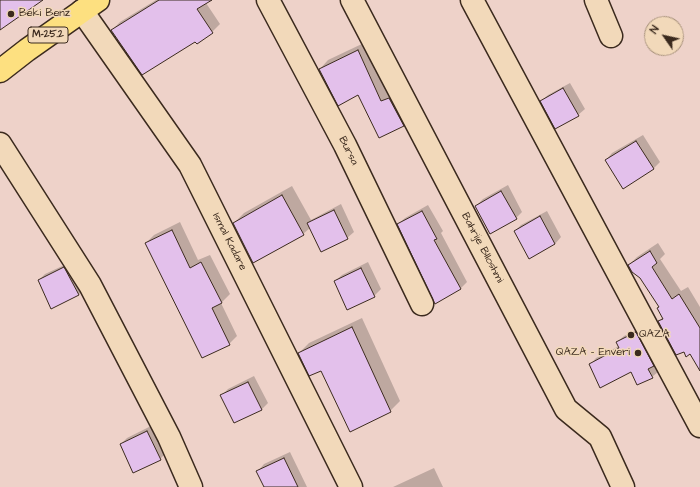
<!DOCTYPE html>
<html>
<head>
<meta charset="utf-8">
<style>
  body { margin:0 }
  #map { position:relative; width:700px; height:487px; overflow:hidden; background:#eed2c9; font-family:"Architects Daughter",sans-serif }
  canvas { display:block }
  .north { position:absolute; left:644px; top:16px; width:40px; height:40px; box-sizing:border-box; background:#f2d9ba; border:1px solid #a9937c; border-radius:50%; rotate:304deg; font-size:11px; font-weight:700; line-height:16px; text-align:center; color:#3b2a1e }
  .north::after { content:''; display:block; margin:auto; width:14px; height:18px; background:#3b2a1e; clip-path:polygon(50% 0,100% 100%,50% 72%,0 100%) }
</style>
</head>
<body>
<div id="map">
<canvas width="700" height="487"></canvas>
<div class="north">N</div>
</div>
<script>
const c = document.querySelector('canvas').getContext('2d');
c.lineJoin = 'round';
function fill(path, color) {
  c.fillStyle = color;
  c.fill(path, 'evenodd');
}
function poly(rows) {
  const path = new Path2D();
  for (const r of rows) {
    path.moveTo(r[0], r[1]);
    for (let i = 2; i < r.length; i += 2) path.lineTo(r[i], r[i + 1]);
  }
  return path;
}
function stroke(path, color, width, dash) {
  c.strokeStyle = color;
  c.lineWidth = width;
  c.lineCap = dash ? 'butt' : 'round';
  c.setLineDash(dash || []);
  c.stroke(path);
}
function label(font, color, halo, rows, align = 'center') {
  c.font = font + ' "Architects Daughter",sans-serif';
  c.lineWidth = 3;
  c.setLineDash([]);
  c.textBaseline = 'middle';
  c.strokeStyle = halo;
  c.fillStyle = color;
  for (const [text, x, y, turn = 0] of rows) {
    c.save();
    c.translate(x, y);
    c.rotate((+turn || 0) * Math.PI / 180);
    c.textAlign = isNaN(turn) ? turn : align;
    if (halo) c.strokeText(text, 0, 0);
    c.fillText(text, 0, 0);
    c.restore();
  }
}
fill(poly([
  [156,0,210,0,206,3,220,24,212,32,196,41,112,30,120,22],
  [366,42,412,116,403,125,320,69,328,60],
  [570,83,585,109,578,115,541,101,548,95],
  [643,135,660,162,653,169,606,160,612,153],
  [508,185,522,212,516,218,476,206,483,199],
  [292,186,311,220,341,204,354,232,347,238,310,228,303,234,254,262,234,223,244,213],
  [428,205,443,231,441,233,467,282,461,288,398,224,405,218],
  [547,211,561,237,555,244,529,258,515,231,521,225],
  [180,222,198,260,210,255,230,294,221,303,237,336,229,344,146,243,154,235],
  [658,243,665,254,660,259,681,291,688,287,700,307,700,356,684,350,659,321,663,317,660,307,641,277,629,265,637,257],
  [71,262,85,288,78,295,39,280,45,274],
  [368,262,381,289,374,296,348,308,335,281,342,275],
  [362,318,400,401,390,411,322,369,299,353,309,343],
  [642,327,659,371,652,377,631,371,590,365,596,358,619,346,617,342,624,336],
  [254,376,268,403,261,410,222,395,228,389],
  [153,425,167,452,160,459,121,444,127,438],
  [290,452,307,487,265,487,258,471,264,464],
  [434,468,443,487,393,487]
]), '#0003');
const building = poly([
  [0,0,43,0,0,30,0,0],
  [159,0,212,0,197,9,213,33,197,44,195,42,142,75,111,30,159,0],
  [358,50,381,101,389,98,404,126,379,138,358,95,338,106,319,69,358,50],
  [563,88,579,116,555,129,540,101,563,88],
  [636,141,654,169,623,189,605,160,636,141],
  [501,191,517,219,490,234,475,206,501,191],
  [282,195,304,235,253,263,233,223,282,195],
  [334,210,348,239,321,252,307,223,334,210],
  [422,211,437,239,434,240,461,289,435,304,397,224,422,211],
  [540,216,555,244,529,259,514,231,540,216],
  [172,230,190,268,201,262,222,303,212,308,230,345,202,358,145,243,172,230],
  [650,251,657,263,652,267,672,299,679,294,700,328,700,371,690,354,686,357,684,352,676,355,658,321,663,319,657,308,659,307,640,278,632,272,628,265,650,251],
  [64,267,79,295,51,309,38,280,64,267],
  [361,268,375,297,347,310,334,281,361,268],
  [352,327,391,412,350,432,321,371,309,376,298,353,352,327],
  [636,332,654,366,648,369,653,378,637,385,631,372,600,388,589,364,619,348,616,342,636,332],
  [248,382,262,410,234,423,220,395,248,382],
  [147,431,161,460,133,473,120,444,147,431],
  [284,458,298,487,264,487,256,471,284,458]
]);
fill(building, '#e3c0eb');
stroke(building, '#3b2a1e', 1);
const minor = poly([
  [268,0,345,145,422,304],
  [352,0,566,409,600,437,623,487],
  [472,0,700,426],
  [596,0,611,36],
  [82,11,190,165,351,487],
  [0,144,90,285,169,437,191,487]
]);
const major = poly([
  [0,71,27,50,98,0]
]);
stroke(minor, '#3b2a1e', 25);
stroke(major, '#3b2a1e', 25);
stroke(minor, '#f2d9ba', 22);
stroke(major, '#fde080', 22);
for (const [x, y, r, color] of [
  [11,14,4,"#3b2a1e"],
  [631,335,4,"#3b2a1e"],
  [638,353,4,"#3b2a1e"]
]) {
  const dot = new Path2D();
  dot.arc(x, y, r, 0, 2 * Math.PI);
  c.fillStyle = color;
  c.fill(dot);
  stroke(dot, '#f2d9ba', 1.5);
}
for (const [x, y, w] of [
  [48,35,40]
]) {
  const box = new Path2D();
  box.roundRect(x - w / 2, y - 8, w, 16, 3);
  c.fillStyle = '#f2d9ba';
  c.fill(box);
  stroke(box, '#3b2a1e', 1);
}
label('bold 10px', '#3b2a1e', null, [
  ["M-25.2",48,35]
]);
label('11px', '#3b2a1e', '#f2d9ba', [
  ["Beki Benz",19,14],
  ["QAZA",639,335],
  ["QAZA - Enveri",630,353,"right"]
], 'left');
label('11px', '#3b2a1e', '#f2d9ba', [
  ["Bursa",348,151,63],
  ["Ismal Kadare",229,242,63],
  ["Bahrije Blloshmi",482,248,62]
]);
</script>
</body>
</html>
